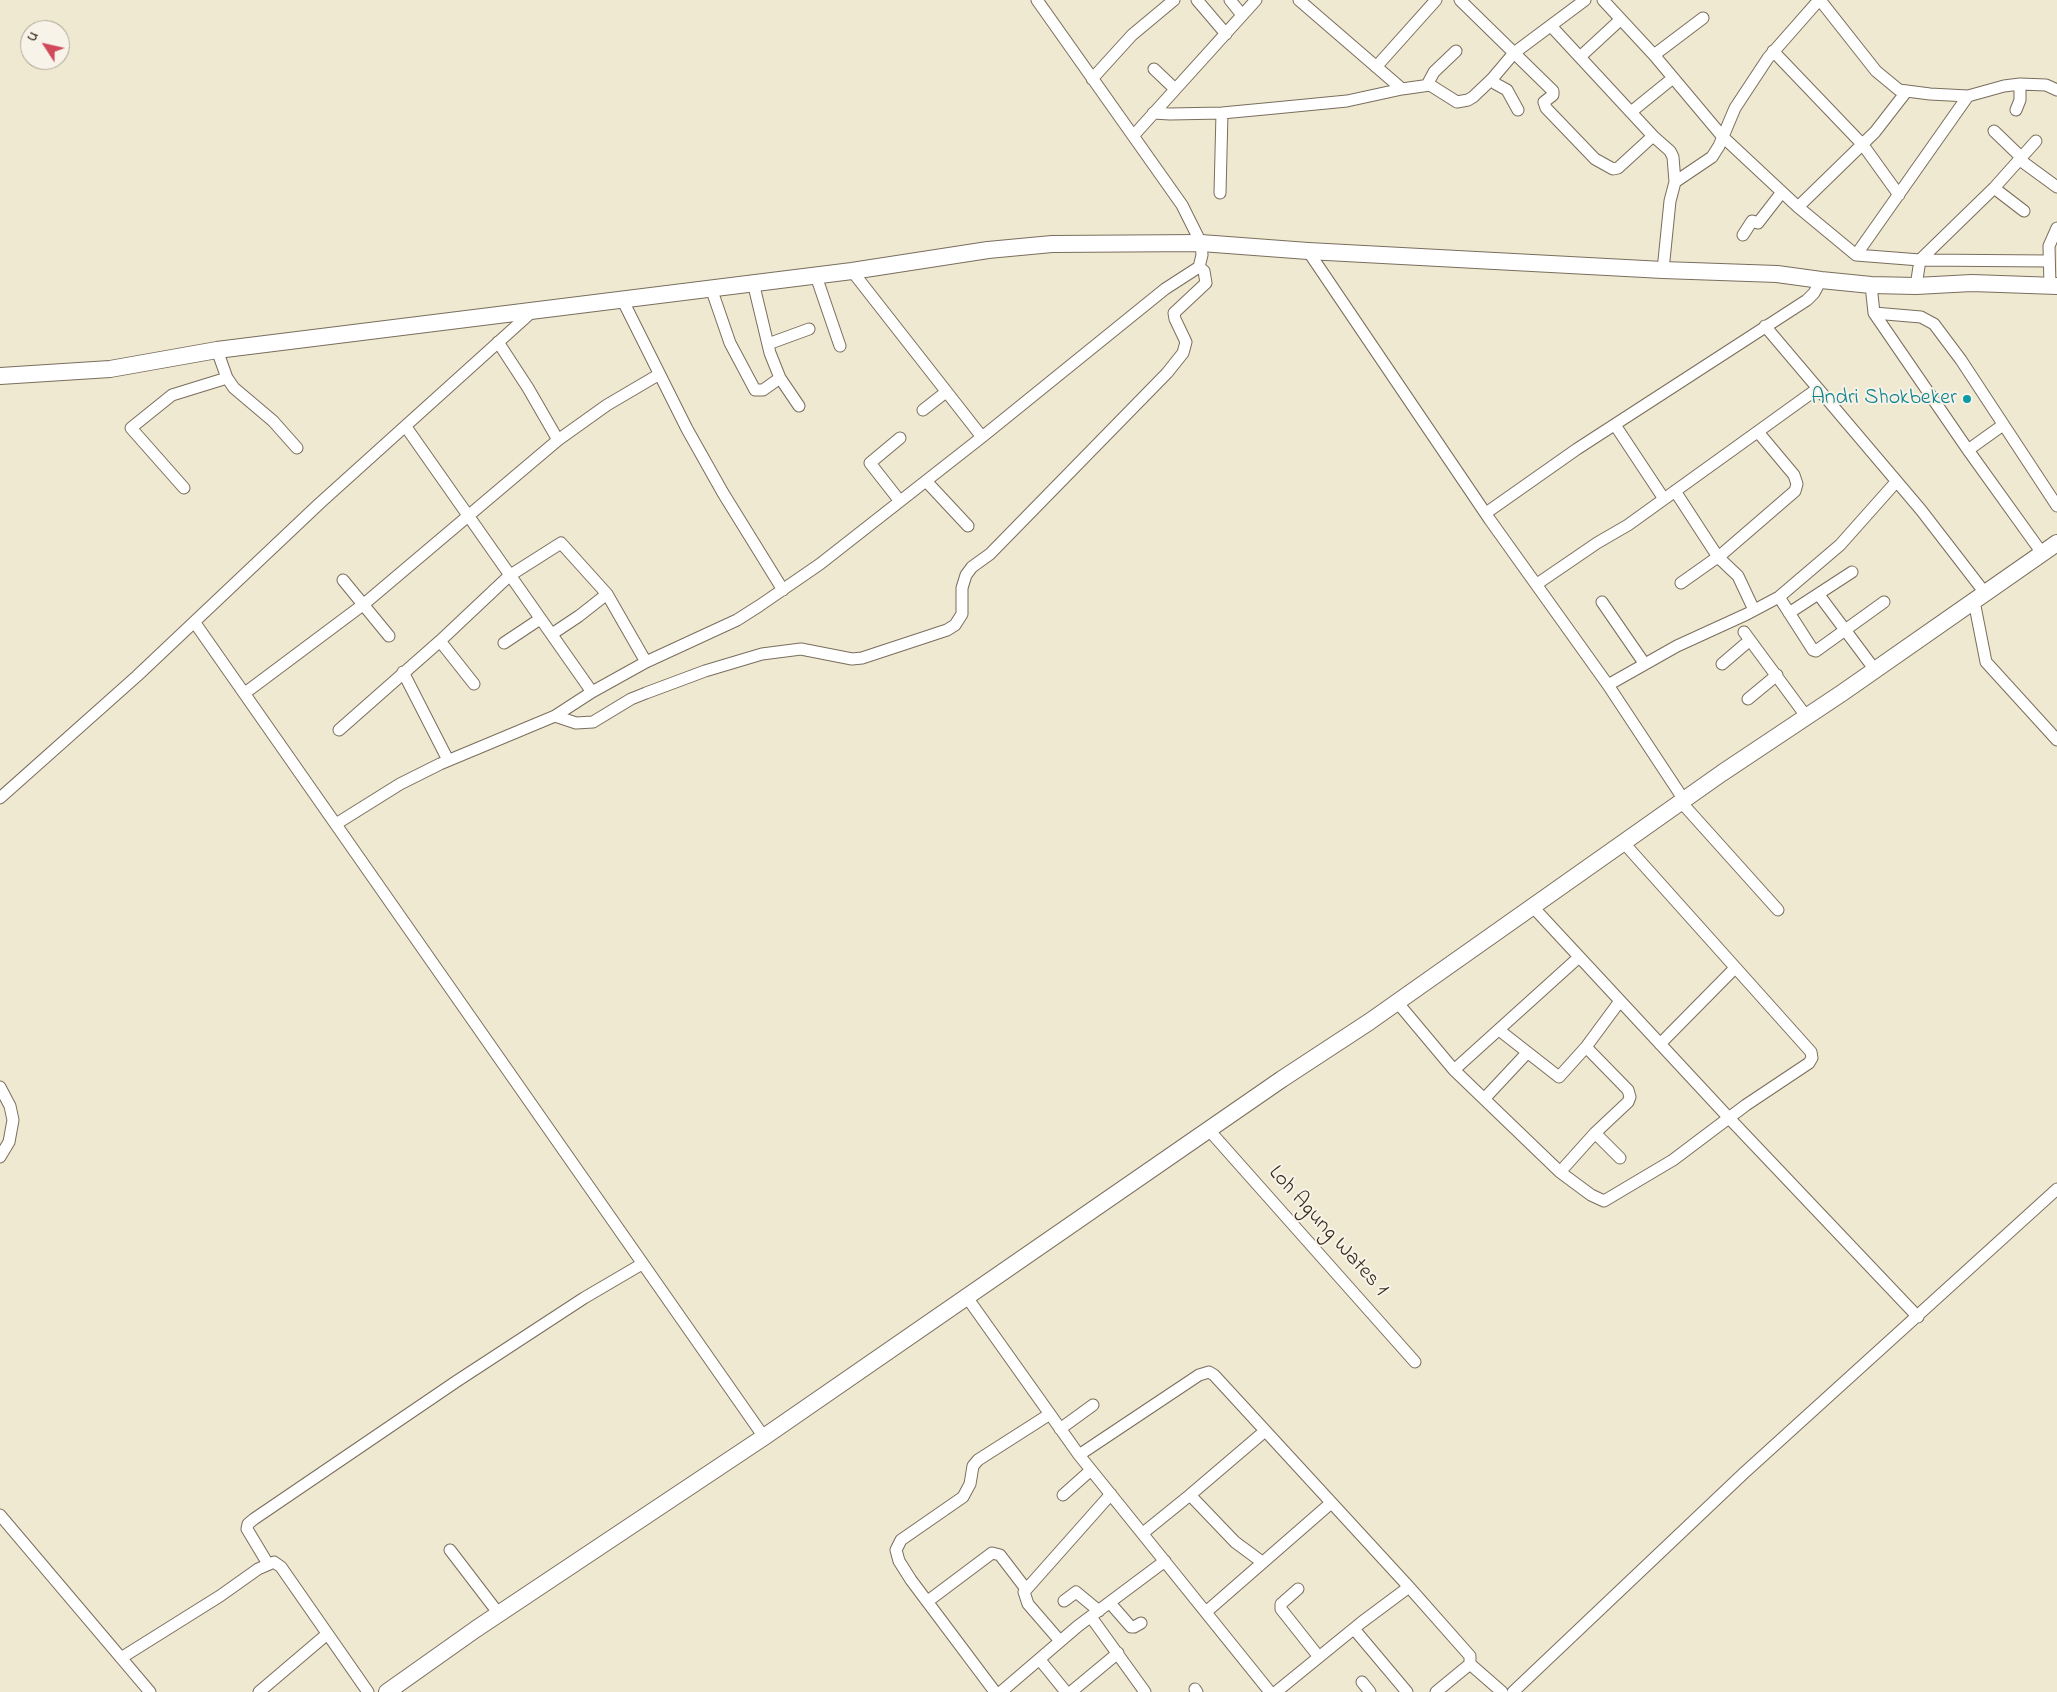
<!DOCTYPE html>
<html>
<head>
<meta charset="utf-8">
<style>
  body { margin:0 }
  #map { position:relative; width:2057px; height:1692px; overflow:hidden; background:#efe9d1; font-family:"Indie Flower",sans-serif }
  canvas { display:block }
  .north { position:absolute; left:20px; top:20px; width:50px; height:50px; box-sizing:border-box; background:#f7f3e8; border:1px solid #aca397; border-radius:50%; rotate:305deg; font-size:14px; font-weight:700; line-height:20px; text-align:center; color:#3b2a1e }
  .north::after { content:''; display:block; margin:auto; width:18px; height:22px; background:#d1495b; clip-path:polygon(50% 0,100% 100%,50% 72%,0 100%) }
</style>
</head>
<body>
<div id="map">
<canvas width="2057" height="1692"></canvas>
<div class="north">U</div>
</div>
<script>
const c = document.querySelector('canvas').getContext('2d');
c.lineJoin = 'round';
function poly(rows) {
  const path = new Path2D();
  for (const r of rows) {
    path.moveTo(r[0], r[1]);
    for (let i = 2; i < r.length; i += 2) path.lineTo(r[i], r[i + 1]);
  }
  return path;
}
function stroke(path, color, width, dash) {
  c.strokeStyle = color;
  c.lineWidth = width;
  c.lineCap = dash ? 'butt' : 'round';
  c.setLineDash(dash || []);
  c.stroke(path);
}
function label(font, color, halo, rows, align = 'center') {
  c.font = font + ' "Indie Flower",sans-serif';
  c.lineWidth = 4;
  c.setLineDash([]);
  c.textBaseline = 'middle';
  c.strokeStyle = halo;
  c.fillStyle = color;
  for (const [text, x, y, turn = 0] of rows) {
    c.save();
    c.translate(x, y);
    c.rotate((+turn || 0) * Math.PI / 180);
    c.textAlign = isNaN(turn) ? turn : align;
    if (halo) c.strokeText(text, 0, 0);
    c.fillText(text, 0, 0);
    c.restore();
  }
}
const minor = poly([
  [1197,0,1226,34],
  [1230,0,1242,15],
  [1299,0,1402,89,1430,85,1457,102,1468,100,1473,97,1492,79,1514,53,1585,0],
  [1460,0,1553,91,1553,95,1544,102,1546,108,1595,159,1613,169,1618,168,1653,136],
  [1603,0,1654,55,1722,136,1798,207,1856,255,1920,260,2049,261],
  [1820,0,1876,71,1899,90,1930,94,1968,96,2004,86,2020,84,2046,85,2057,90],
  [1551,26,1653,136,1670,151,1673,157,1675,182],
  [1773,51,1863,145,1899,195],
  [1654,55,1703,18],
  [1580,57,1620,20],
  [1376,67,1436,0],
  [1154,69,1175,89],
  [1092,79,1132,35,1174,0],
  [1492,79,1496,84,1507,90,1518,110],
  [1427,85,1434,72,1456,51],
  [2016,110,2020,100,2020,84],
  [1631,112,1673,78],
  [1153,113,1170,114,1222,113,1275,108,1347,101,1402,89],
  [1994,131,2022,158],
  [1134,135,1256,0],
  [2020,160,2057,187],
  [1994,188,2024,211],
  [1220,193,1222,113],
  [1798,207,1875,132,1906,92],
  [1743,235,1752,221,1758,223,1782,192],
  [1308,251,1490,520,1608,685,1684,800],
  [1856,255,1968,96],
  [1663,270,1670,201,1675,182,1712,157,1719,146,1735,108,1768,58,1819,0],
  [852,271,982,437],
  [816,276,840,346],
  [753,282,770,353,780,378,799,406],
  [1871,285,1874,313,1968,450,2042,553],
  [1916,286,1920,260,1994,188,2036,141],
  [2050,286,2049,246,2057,228],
  [711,288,730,343,755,390,763,390,780,378],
  [622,299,687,429,723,493,783,590],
  [1874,313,1921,317,1934,324,1961,360,2057,506],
  [1765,326,1921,510,1985,593],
  [498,342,528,388,558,440],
  [768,344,809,329],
  [217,350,227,378,234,388,273,421,297,448],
  [923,410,946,392],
  [1615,425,1664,499],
  [406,427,592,692],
  [1968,450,2003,425],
  [926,481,968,526],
  [184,488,131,428,172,395,227,378],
  [1675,491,1718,557,1738,576,1754,610],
  [899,500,870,463,900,438],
  [1486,513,1577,449,1807,300,1814,293,1821,280],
  [343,580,389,636],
  [1681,583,1722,554,1795,491,1797,484,1794,475,1758,432],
  [1537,584,1597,543,1628,525,1817,389],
  [1819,595,1875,670],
  [1779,597,1813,650,1816,651,1884,602],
  [1974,601,1986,662,2057,740],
  [1602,602,1644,663],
  [1789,613,1852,572],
  [195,623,764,1437],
  [1744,632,1806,716],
  [552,634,579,616,607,594],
  [440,641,474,684],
  [504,643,540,619],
  [1722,664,1750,640],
  [403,672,448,760],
  [1608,685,1677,646,1747,614,1779,597,1840,545,1896,482],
  [245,693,364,604,558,440,607,405,658,375],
  [1748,699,1777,675],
  [555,716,576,723,593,722,631,699,646,693,705,671,762,654,801,649,852,659,862,658,947,630,955,625,962,614,962,588,966,575,972,567,990,554,1167,373,1183,353,1186,342,1175,319,1174,313,1206,283,1204,271,1199,267],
  [339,730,440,641,509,576,561,543,607,594,646,662],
  [0,798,137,676,320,503,534,310],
  [1681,802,1778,910],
  [336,824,400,784,440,764,555,716,592,692,646,662,737,620,759,606,820,564,982,437,1165,289,1199,267,1202,255,1201,243,1182,205,1037,0],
  [1532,906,1729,1118,1918,1317],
  [1397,1002,1454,1070,1560,1172,1591,1195,1604,1201,1673,1160,1746,1105,1809,1063,1812,1058,1811,1052,1623,842],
  [1499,1030,1559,1077,1586,1047,1620,1001],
  [1660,1044,1735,968],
  [1454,1070,1578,958],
  [0,1087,10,1106,13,1120,9,1142,0,1157],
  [1484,1099,1527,1053],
  [1208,1129,1415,1362],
  [1595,1133,1620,1158],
  [1560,1172,1595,1133,1628,1102,1630,1097,1628,1090,1586,1047],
  [966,1296,1079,1455,1270,1692],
  [1060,1429,1093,1405],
  [1079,1455,1199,1375,1209,1372,1214,1375,1409,1587,1470,1656,1470,1664,1436,1692],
  [1063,1495,1091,1470],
  [1190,1495,1235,1542,1262,1562],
  [0,1515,150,1692],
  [1143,1533,1190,1495,1265,1431],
  [450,1550,499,1614],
  [268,1564,247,1529,248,1524,254,1519,457,1381,584,1298,642,1264],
  [1298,1589,1281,1604,1281,1609,1319,1657],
  [928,1601,992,1553,1000,1555,1026,1589],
  [1064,1601,1076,1592,1099,1611],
  [1110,1603,1131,1627,1134,1627,1141,1623],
  [1206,1612,1331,1503],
  [1091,1617,1145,1692],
  [1354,1629,1407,1692],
  [1060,1641,1028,1604,1024,1592,1111,1494],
  [121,1658,220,1596,258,1569,274,1562,281,1567,368,1692],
  [1040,1660,1066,1692],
  [1470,1664,1502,1692],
  [1362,1682,1370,1692],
  [1195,1689,1197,1692],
  [259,1692,326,1635],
  [995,1692,911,1580,899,1561,896,1550,901,1540,963,1497,970,1484,973,1466,978,1460,1050,1414],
  [1001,1692,1078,1626,1165,1561],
  [1071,1692,1118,1653],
  [1276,1692,1362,1622,1409,1587],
  [1513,1692,1744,1473,2057,1189]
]);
const secondary = poly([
  [0,376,110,369,217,350,852,271,988,250,1052,244,1201,243,1308,251,1663,270,1777,274,1821,280,1871,285,1916,286,1972,283,2057,286],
  [387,1692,476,1629,764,1437,1282,1079,1369,1022,1722,773,1842,693,2057,543]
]);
stroke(minor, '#7a6d5d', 13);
stroke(secondary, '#7a6d5d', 18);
stroke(minor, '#fff', 11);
stroke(secondary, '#fff', 16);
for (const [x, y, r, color] of [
  [1967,399,5,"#0f9aa8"]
]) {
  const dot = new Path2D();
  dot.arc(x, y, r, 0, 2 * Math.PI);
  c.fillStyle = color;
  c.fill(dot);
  stroke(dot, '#f7f3e8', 2);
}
label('22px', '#0d838f', '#f7f3e8', [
  ["Andri Shokbeker",1957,399]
], 'right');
label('22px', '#3b2a1e', '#f7f3e8', [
  ["Loh Agung Wates 1",1327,1232,48]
]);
</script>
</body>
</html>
